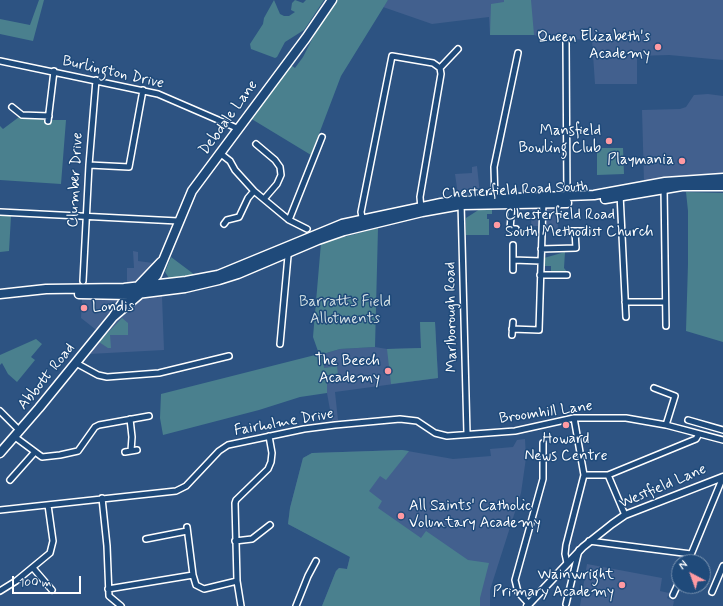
<!DOCTYPE html>
<html>
<head>
<meta charset="utf-8">
<style>
  body { margin:0 }
  #map { position:relative; width:723px; height:606px; overflow:hidden; background:#2d5382; font-family:Mynerve,sans-serif }
  canvas { display:block }
  .north { position:absolute; left:671px; top:554px; width:40px; height:40px; box-sizing:border-box; background:#1f4a7a; border:1px solid #7992af; border-radius:50%; rotate:319deg; font-size:11px; font-weight:700; line-height:16px; text-align:center; color:#fff }
  .north::after { content:''; display:block; margin:auto; width:14px; height:18px; background:#ff9aa2; clip-path:polygon(50% 0,100% 100%,50% 72%,0 100%) }
  .scale { position:absolute; left:12px; top:576px; width:69px; height:18px; box-sizing:border-box; border:2px solid #fff; border-top:0; padding-left:5px; font-size:12px; line-height:14px; white-space:nowrap; color:#fff; -webkit-text-stroke:3px #1f4a7a; paint-order:stroke }
</style>
</head>
<body>
<div id="map">
<canvas width="723" height="606"></canvas>
<div class="north">N</div>
<div class="scale">100 m</div>
</div>
<script>
const c = document.querySelector('canvas').getContext('2d');
c.lineJoin = 'round';
function fill(path, color) {
  c.fillStyle = color;
  c.fill(path, 'evenodd');
}
function poly(rows) {
  const path = new Path2D();
  for (const r of rows) {
    path.moveTo(r[0], r[1]);
    for (let i = 2; i < r.length; i += 2) path.lineTo(r[i], r[i + 1]);
  }
  return path;
}
function stroke(path, color, width, dash) {
  c.strokeStyle = color;
  c.lineWidth = width;
  c.lineCap = dash ? 'butt' : 'round';
  c.setLineDash(dash || []);
  c.stroke(path);
}
function label(font, color, halo, rows, align = 'center') {
  c.font = font + ' Mynerve,sans-serif';
  c.lineWidth = 3;
  c.setLineDash([]);
  c.textBaseline = 'middle';
  c.strokeStyle = halo;
  c.fillStyle = color;
  for (const [text, x, y, turn = 0] of rows) {
    c.save();
    c.translate(x, y);
    c.rotate((+turn || 0) * Math.PI / 180);
    c.textAlign = isNaN(turn) ? turn : align;
    if (halo) c.strokeText(text, 0, 0);
    c.fillText(text, 0, 0);
    c.restore();
  }
}
fill(poly([
  [388,0,723,0,723,60,669,55,637,56,637,84,595,84,592,40,544,38,534,35,519,34,490,35,489,17,432,24,383,7],
  [708,94,723,96,723,175,686,176,644,182,642,110,680,109,686,107,694,95],
  [477,166,480,194,458,195,455,174,472,173,472,167],
  [557,208,558,229,538,229,538,226,531,226,532,209],
  [133,251,138,252,138,261,153,263,162,296,164,350,89,354,104,336,81,318,82,299,107,300,127,282,127,268,134,268],
  [420,322,435,322,438,378,335,392,338,420,332,421,327,393,327,375,337,367,324,368,323,354,340,349,375,347,387,349,421,348],
  [525,439,526,458,521,493,490,590,490,606,322,606,336,571,339,568,347,569,350,556,288,524,290,508,303,458,312,453,402,450,453,459,491,456,490,449,513,447,517,440],
  [587,564,662,578,660,591,669,593,667,598,674,601,673,606,580,606]
]), '#42608e');
fill(poly([
  [39,0,44,0,33,41,0,34,0,19,30,25],
  [274,0,280,14,284,16,289,16,295,12,291,10,292,3,295,0,303,3,306,0,324,0,304,30,285,42,277,57,275,58,251,49,250,44,263,24,264,18],
  [335,0,388,0,341,76,311,155,250,118,289,64,295,68,303,57,325,14],
  [504,0,531,0,534,35,490,35,491,4,504,2],
  [19,117,43,119,47,124,50,124,52,120,66,120,61,184,0,180,0,126,3,129],
  [597,148,623,148,624,174,597,175],
  [686,192,723,193,723,342,686,331,688,264,688,211],
  [480,209,492,209,492,214,487,214,487,219,489,219,489,235,466,235,466,218],
  [0,215,11,216,9,251,0,252],
  [378,228,375,347,340,349,323,354,324,368,337,366,338,375,327,375,327,393,300,397,259,410,163,435,160,418,161,394,319,354,313,337,321,243],
  [565,252,564,268,568,273,551,272,551,266,544,266,544,258],
  [171,257,195,275,169,278,165,272],
  [122,318,128,323,128,335,110,335,111,348,108,348,99,342],
  [420,322,435,322,438,378,391,384,387,349,421,348],
  [36,339,42,344,31,357,35,360,17,382,8,374,2,363,0,365,0,355],
  [402,450,409,451,386,480,380,476,369,491,382,501,378,508,421,538,426,531,468,560,489,563,480,598,480,606,322,606,336,571,339,568,347,569,350,557,288,524,290,508,303,458,312,453]
]), '#4a808e');
const minor = poly([
  [566,41,567,198],
  [0,61,158,94,239,129],
  [440,68,458,49],
  [12,107,22,115,49,116],
  [48,121,54,71],
  [256,144,275,160,280,167,281,175,277,184,264,199],
  [221,154,230,161,235,170,254,191,289,220,307,229],
  [89,165,129,167,143,90],
  [664,187,666,326],
  [620,194,626,317],
  [495,200,494,167,518,53],
  [461,203,467,434],
  [512,205,510,229,516,229],
  [421,209,420,197,441,74,440,68],
  [0,212,178,221],
  [289,220,322,137],
  [363,222,361,212,392,56,433,63,440,68],
  [224,224,227,220,239,217,248,198,254,191],
  [567,231,588,231],
  [541,249,576,248,575,231],
  [513,260,541,261],
  [513,270,513,245],
  [540,275,567,275],
  [83,281,89,165,96,80],
  [625,302,665,302],
  [512,329,539,330,543,201],
  [512,335,513,322],
  [280,344,288,256,286,252],
  [76,363,98,375,107,377,159,373,229,356],
  [654,388,675,396,666,425],
  [0,411,20,431],
  [130,419,132,437,131,451],
  [688,420,723,430],
  [15,437,42,457,60,455,78,451,95,427,99,425,149,416],
  [125,452,137,450],
  [584,475,608,475,691,441,696,439,699,434],
  [608,475,625,515],
  [10,480,34,453],
  [102,498,107,546,109,596,121,606],
  [0,510,176,491,186,486,219,451,228,445,304,429,335,425,400,419,417,421,435,433,447,436,515,431,574,418,626,418,666,425,723,440],
  [187,527,193,575,196,585,204,589,237,581],
  [146,539,187,531],
  [235,541,252,539,270,525],
  [589,541,691,554],
  [688,562,723,477],
  [567,563,565,554,566,545,584,475,574,418],
  [33,568,52,590],
  [108,589,193,575],
  [0,591,16,581,50,553,53,541,48,505],
  [712,592,723,566],
  [673,595,679,582],
  [529,604,518,592,515,580,543,479,543,443],
  [566,604,579,550],
  [241,606,237,581,235,503,236,500,268,469,271,462,272,453,269,436],
  [296,606,308,576,316,561]
]);
const tertiary = poly([
  [527,606,583,547,612,524,625,515,723,477]
]);
const primary = poly([
  [605,199,682,186,723,186],
  [0,294,46,289,124,288,186,281,218,275,342,224,441,203,461,200,594,195,665,182,723,178],
  [79,294,129,295,185,288,219,280,238,274,318,240,344,231,422,212,461,205,567,203],
  [113,317,140,294,157,275,192,191,306,38,332,0],
  [0,453,39,408,113,317,123,302,161,262]
]);
stroke(minor, '#fff', 8);
stroke(tertiary, '#fff', 9);
stroke(primary, '#fff', 11);
stroke(minor, '#1f4a7a', 5);
stroke(tertiary, '#1f4a7a', 6);
stroke(primary, '#1f4a7a', 8);
for (const [x, y, r, color] of [
  [658,47,4,"#ff9aa2"],
  [609,141,4,"#ff9aa2"],
  [682,161,4,"#ff9aa2"],
  [497,225,4,"#ff9aa2"],
  [84,308,4,"#ff9aa2"],
  [388,371,4,"#ff9aa2"],
  [566,425,4,"#ff9aa2"],
  [401,516,4,"#ff9aa2"],
  [622,585,4,"#ff9aa2"]
]) {
  const dot = new Path2D();
  dot.arc(x, y, r, 0, 2 * Math.PI);
  c.fillStyle = color;
  c.fill(dot);
  stroke(dot, '#1f4a7a', 1.5);
}
label('15px', '#fff', '#1f4a7a', [
  ["Queen Elizabeth's",650,38],
  ["Academy",650,55],
  ["Mansfield",601,132],
  ["Bowling Club",601,149],
  ["Playmania",674,161],
  ["Chesterfield Road",505,216,"left"],
  ["South Methodist Church",505,233,"left"],
  ["Londis",92,308,"left"],
  ["The Beech",380,362],
  ["Academy",380,379],
  ["Howard",566,440,"center"],
  ["News Centre",566,457,"center"],
  ["All Saints' Catholic",409,507,"left"],
  ["Voluntary Academy",409,524,"left"],
  ["Wainwright",614,576],
  ["Primary Academy",614,593]
], 'right');
label('15px', '#fff', '#1f4a7a', [
  ["Burlington Drive",113,73,13],
  ["Debdale Lane",229,118,-54],
  ["Clumber Drive",76,180,-87],
  ["Chesterfield Road South",515,191,-3],
  ["Marlborough Road",452,317,-91],
  ["Abbott Road",47,377,-51],
  ["Broomhill Lane",546,413,-8],
  ["Fairholme Drive",284,423,-10],
  ["Westfield Lane",663,487,-23]
]);
label('15px', '#d2dfe3', '#1f4a7a', [
  ["Barratts Field",345,303],
  ["Allotments",345,320]
]);
</script>
</body>
</html>
